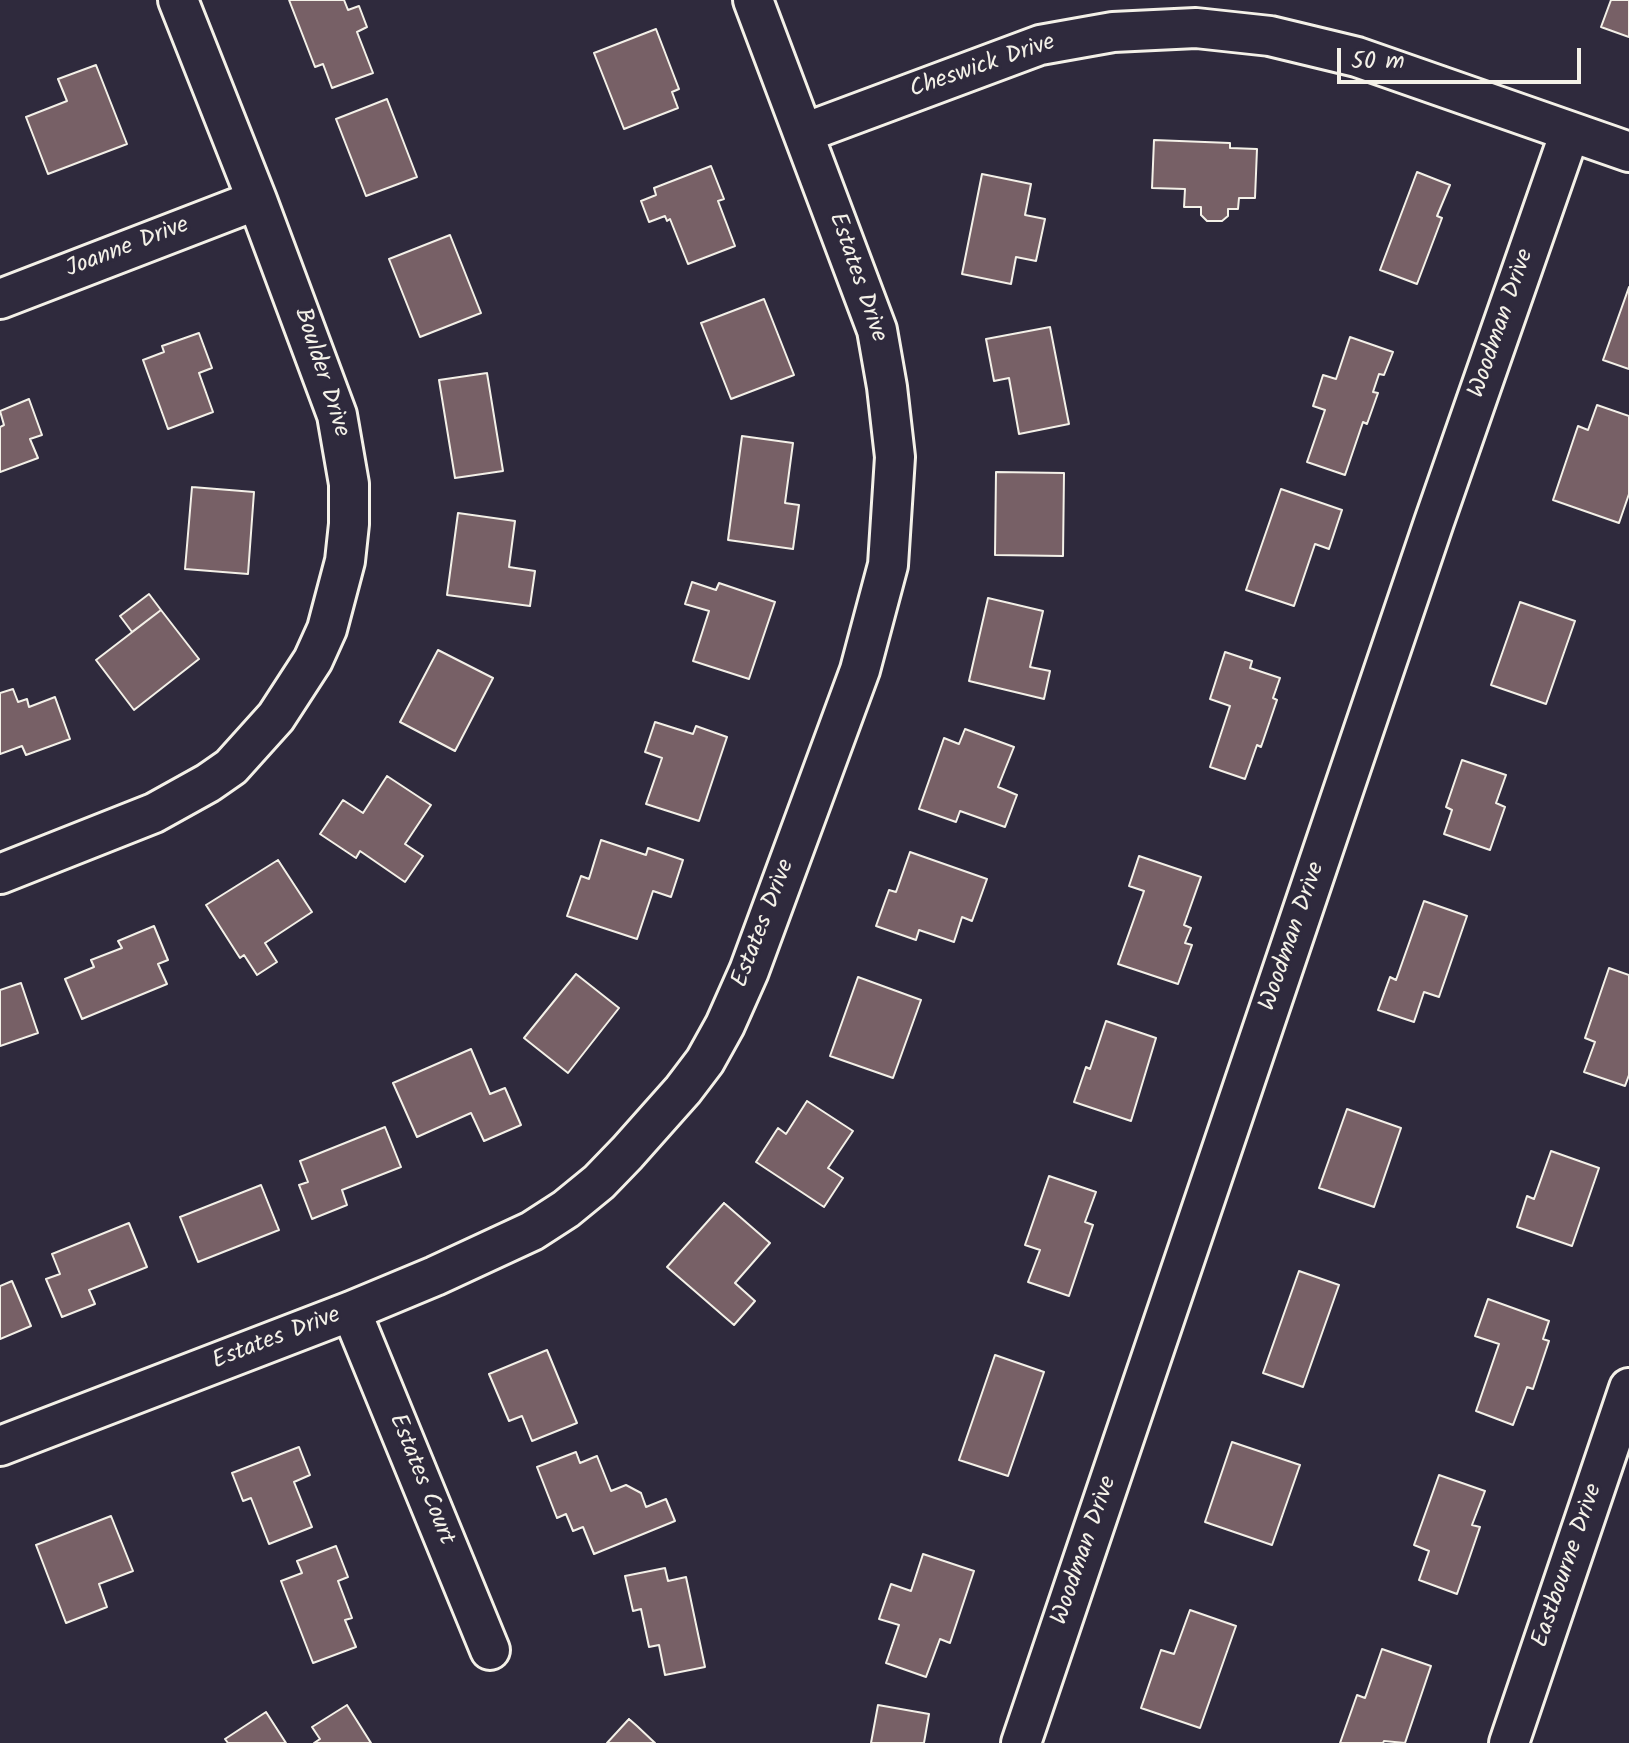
<!DOCTYPE html>
<html>
<head>
<meta charset="utf-8">
<style>
  body { margin:0 }
  #map { position:relative; width:1629px; height:1743px; overflow:hidden; background:#2f2a3d; font-family:Kalam,sans-serif }
  canvas { display:block }
  .scale { position:absolute; left:1337px; top:48px; width:244px; height:36px; box-sizing:border-box; border:4px solid #f4f1e8; border-top:0; padding-left:10px; font-size:24px; line-height:28px; white-space:nowrap; color:#f4f1e8; -webkit-text-stroke:6px #2f2a3d; paint-order:stroke }
</style>
</head>
<body>
<div id="map">
<canvas width="1629" height="1743"></canvas>
<div class="scale">50 m</div>
</div>
<script>
const c = document.querySelector('canvas').getContext('2d');
c.lineJoin = 'round';
function fill(path, color) {
  c.fillStyle = color;
  c.fill(path, 'evenodd');
}
function poly(rows) {
  const path = new Path2D();
  for (const r of rows) {
    path.moveTo(r[0], r[1]);
    for (let i = 2; i < r.length; i += 2) path.lineTo(r[i], r[i + 1]);
  }
  return path;
}
function stroke(path, color, width, dash) {
  c.strokeStyle = color;
  c.lineWidth = width;
  c.lineCap = dash ? 'butt' : 'round';
  c.setLineDash(dash || []);
  c.stroke(path);
}
function label(font, color, halo, rows, align = 'center') {
  c.font = font + ' Kalam,sans-serif';
  c.lineWidth = 6;
  c.setLineDash([]);
  c.textBaseline = 'middle';
  c.strokeStyle = halo;
  c.fillStyle = color;
  for (const [text, x, y, turn = 0] of rows) {
    c.save();
    c.translate(x, y);
    c.rotate((+turn || 0) * Math.PI / 180);
    c.textAlign = isNaN(turn) ? turn : align;
    if (halo) c.strokeText(text, 0, 0);
    c.fillText(text, 0, 0);
    c.restore();
  }
}
const building = poly([
  [289,0,344,0,348,10,359,6,367,27,357,32,373,73,332,88,323,64,315,67,289,0],
  [1611,0,1629,0,1629,37,1601,27,1611,0],
  [656,29,679,89,672,92,678,108,624,129,594,53,656,29],
  [96,65,127,144,48,174,26,117,67,101,58,79,96,65],
  [387,99,417,177,366,196,336,119,387,99],
  [1154,140,1230,143,1230,148,1257,149,1255,198,1239,198,1238,209,1228,209,1228,216,1222,221,1207,221,1201,215,1201,207,1184,207,1185,189,1152,188,1154,140],
  [711,166,724,199,718,201,735,246,688,264,670,219,667,221,665,216,649,222,641,201,656,195,654,188,711,166],
  [1417,172,1450,185,1437,216,1442,218,1417,284,1380,270,1417,172],
  [982,174,1031,184,1025,215,1045,219,1036,261,1016,257,1011,284,962,274,982,174],
  [450,235,481,313,420,337,389,259,450,235],
  [1629,287,1629,369,1603,360,1629,287],
  [764,299,794,375,731,399,701,323,764,299],
  [1050,327,1069,424,1019,434,1009,378,994,381,986,339,1050,327],
  [199,333,212,368,199,373,213,412,168,429,143,360,164,352,162,346,199,333],
  [1350,337,1393,352,1384,375,1379,374,1373,392,1378,393,1367,424,1363,422,1345,475,1307,462,1325,410,1313,406,1323,375,1336,379,1350,337],
  [487,373,503,471,455,478,439,380,487,373],
  [29,399,42,435,30,439,38,458,0,472,0,427,4,425,0,411,29,399],
  [1597,405,1629,416,1629,494,1619,523,1553,500,1578,426,1588,430,1597,405],
  [742,436,793,443,785,503,799,505,793,549,728,540,742,436],
  [996,472,1064,473,1063,556,995,555,996,472],
  [192,487,254,492,248,574,185,569,192,487],
  [1281,489,1342,510,1329,549,1315,544,1294,606,1246,590,1281,489],
  [458,513,515,521,509,567,535,571,530,606,447,595,458,513],
  [692,582,716,590,719,583,775,602,749,679,693,661,709,611,685,604,692,582],
  [149,594,161,610,132,632,120,616,149,594],
  [988,598,1043,611,1030,667,1050,671,1044,699,969,681,988,598],
  [1520,602,1575,621,1546,704,1491,685,1520,602],
  [161,610,199,659,134,710,96,660,161,610],
  [438,650,493,678,455,751,400,722,438,650],
  [1225,652,1252,661,1250,668,1280,678,1273,698,1277,700,1261,747,1257,745,1245,779,1210,767,1230,706,1210,699,1225,652],
  [13,689,18,702,27,699,29,707,55,697,70,739,26,755,22,746,0,754,0,693,13,689],
  [655,722,693,734,696,726,727,737,699,821,646,804,662,758,645,752,655,722],
  [965,729,1014,747,998,787,1017,795,1005,827,960,811,956,822,919,809,944,738,959,744,965,729],
  [1462,760,1506,775,1496,803,1505,807,1490,850,1444,834,1452,810,1446,807,1462,760],
  [387,776,431,805,405,844,423,856,405,882,360,851,356,858,320,834,343,800,363,813,387,776],
  [601,840,646,855,648,848,683,860,671,897,653,891,637,939,567,916,581,876,589,879,601,840],
  [910,852,987,879,972,921,962,917,954,942,919,930,916,940,876,926,889,890,896,892,910,852],
  [1139,856,1201,877,1184,925,1191,928,1185,943,1192,945,1178,984,1118,964,1144,891,1129,886,1139,856],
  [278,860,312,912,265,943,277,962,257,975,244,955,240,958,206,905,278,860],
  [1424,901,1467,916,1439,997,1424,992,1414,1022,1378,1010,1390,977,1396,980,1424,901],
  [154,926,168,960,158,964,167,984,82,1019,65,979,94,967,91,960,122,948,118,941,154,926],
  [1609,968,1629,975,1629,1075,1625,1086,1584,1072,1595,1042,1585,1038,1609,968],
  [576,974,619,1008,568,1073,524,1038,576,974],
  [858,977,921,1000,893,1078,830,1056,858,977],
  [21,983,38,1033,0,1046,0,990,21,983],
  [1106,1021,1156,1038,1131,1121,1074,1102,1086,1067,1090,1069,1106,1021],
  [471,1049,490,1094,505,1088,521,1125,484,1141,471,1113,417,1137,393,1083,471,1049],
  [807,1101,853,1131,828,1168,843,1178,824,1207,756,1162,778,1128,786,1134,807,1101],
  [1347,1109,1401,1128,1374,1207,1319,1188,1347,1109],
  [385,1127,401,1167,342,1190,347,1205,312,1219,299,1185,308,1182,300,1161,385,1127],
  [1551,1151,1599,1168,1572,1246,1517,1227,1527,1196,1534,1199,1551,1151],
  [1049,1176,1096,1192,1085,1222,1093,1225,1069,1296,1028,1282,1040,1250,1025,1245,1049,1176],
  [261,1185,279,1230,198,1262,180,1217,261,1185],
  [724,1203,770,1243,735,1283,755,1301,734,1325,667,1267,724,1203],
  [129,1223,147,1267,89,1290,95,1304,62,1317,46,1279,60,1274,52,1254,129,1223],
  [1299,1271,1339,1285,1303,1387,1263,1373,1299,1271],
  [12,1281,31,1326,0,1339,0,1286,12,1281],
  [1488,1299,1549,1321,1543,1339,1549,1341,1533,1389,1527,1387,1513,1425,1476,1411,1499,1344,1475,1336,1488,1299],
  [547,1350,577,1423,532,1441,522,1416,509,1421,489,1374,547,1350],
  [995,1355,1044,1372,1008,1476,959,1460,995,1355],
  [1232,1442,1300,1465,1272,1545,1205,1522,1232,1442],
  [299,1447,310,1475,294,1482,312,1527,269,1544,251,1498,243,1501,232,1473,299,1447],
  [576,1452,580,1463,597,1456,611,1491,626,1485,641,1493,646,1507,666,1499,675,1521,594,1554,583,1527,573,1531,566,1514,557,1518,537,1467,576,1452],
  [1439,1475,1485,1491,1472,1525,1480,1527,1457,1594,1419,1580,1429,1551,1414,1545,1439,1475],
  [111,1516,133,1571,99,1584,107,1607,66,1623,36,1545,111,1516],
  [336,1546,348,1577,338,1581,352,1618,345,1620,356,1647,313,1663,281,1581,302,1573,297,1561,336,1546],
  [923,1554,974,1571,950,1643,940,1639,926,1677,886,1663,899,1625,879,1619,891,1584,911,1591,923,1554],
  [665,1568,668,1581,686,1577,705,1667,665,1675,659,1645,649,1647,641,1609,633,1611,625,1576,665,1568],
  [1190,1610,1236,1626,1200,1728,1141,1708,1161,1650,1174,1654,1190,1610],
  [1382,1649,1431,1666,1405,1743,1384,1741,1383,1743,1340,1743,1357,1695,1365,1698,1382,1649],
  [347,1705,371,1743,314,1743,320,1739,312,1727,347,1705],
  [878,1705,929,1714,924,1743,871,1743,878,1705],
  [266,1712,286,1743,228,1743,225,1739,266,1712],
  [629,1719,637,1726,655,1743,607,1743,629,1719]
]);
fill(building, '#776066');
stroke(building, '#f4f1e8', 2);
const minor = poly([
  [804,133,1040,45,1113,32,1196,28,1270,36,1357,57,1629,152],
  [0,299,257,200],
  [0,874,154,813,208,783,231,767,276,717,313,660,327,629,345,561,349,524,349,484,337,415,257,200,178,0],
  [351,1311,490,1650],
  [0,1446,351,1311,435,1276,532,1231,566,1209,599,1182,627,1153,683,1090,705,1061,725,1025,749,971,860,670,888,565,895,457,887,387,877,330,753,0],
  [1021,1743,1434,522,1570,132],
  [1509,1743,1629,1388]
]);
stroke(minor, '#f4f1e8', 44);
stroke(minor, '#2f2a3d', 38);
label('24px', '#f4f1e8', '#2f2a3d', [
  ["Cheswick Drive",983,68,-19],
  ["Joanne Drive",128,249,-21],
  ["Estates Drive",856,278,71],
  ["Woodman Drive",1503,324,-71],
  ["Boulder Drive",320,373,72],
  ["Estates Drive",765,924,-69],
  ["Woodman Drive",1294,937,-71],
  ["Estates Drive",277,1340,-21],
  ["Estates Court",420,1480,68],
  ["Woodman Drive",1086,1551,-71],
  ["Eastbourne Drive",1569,1566,-71]
]);
</script>
</body>
</html>
